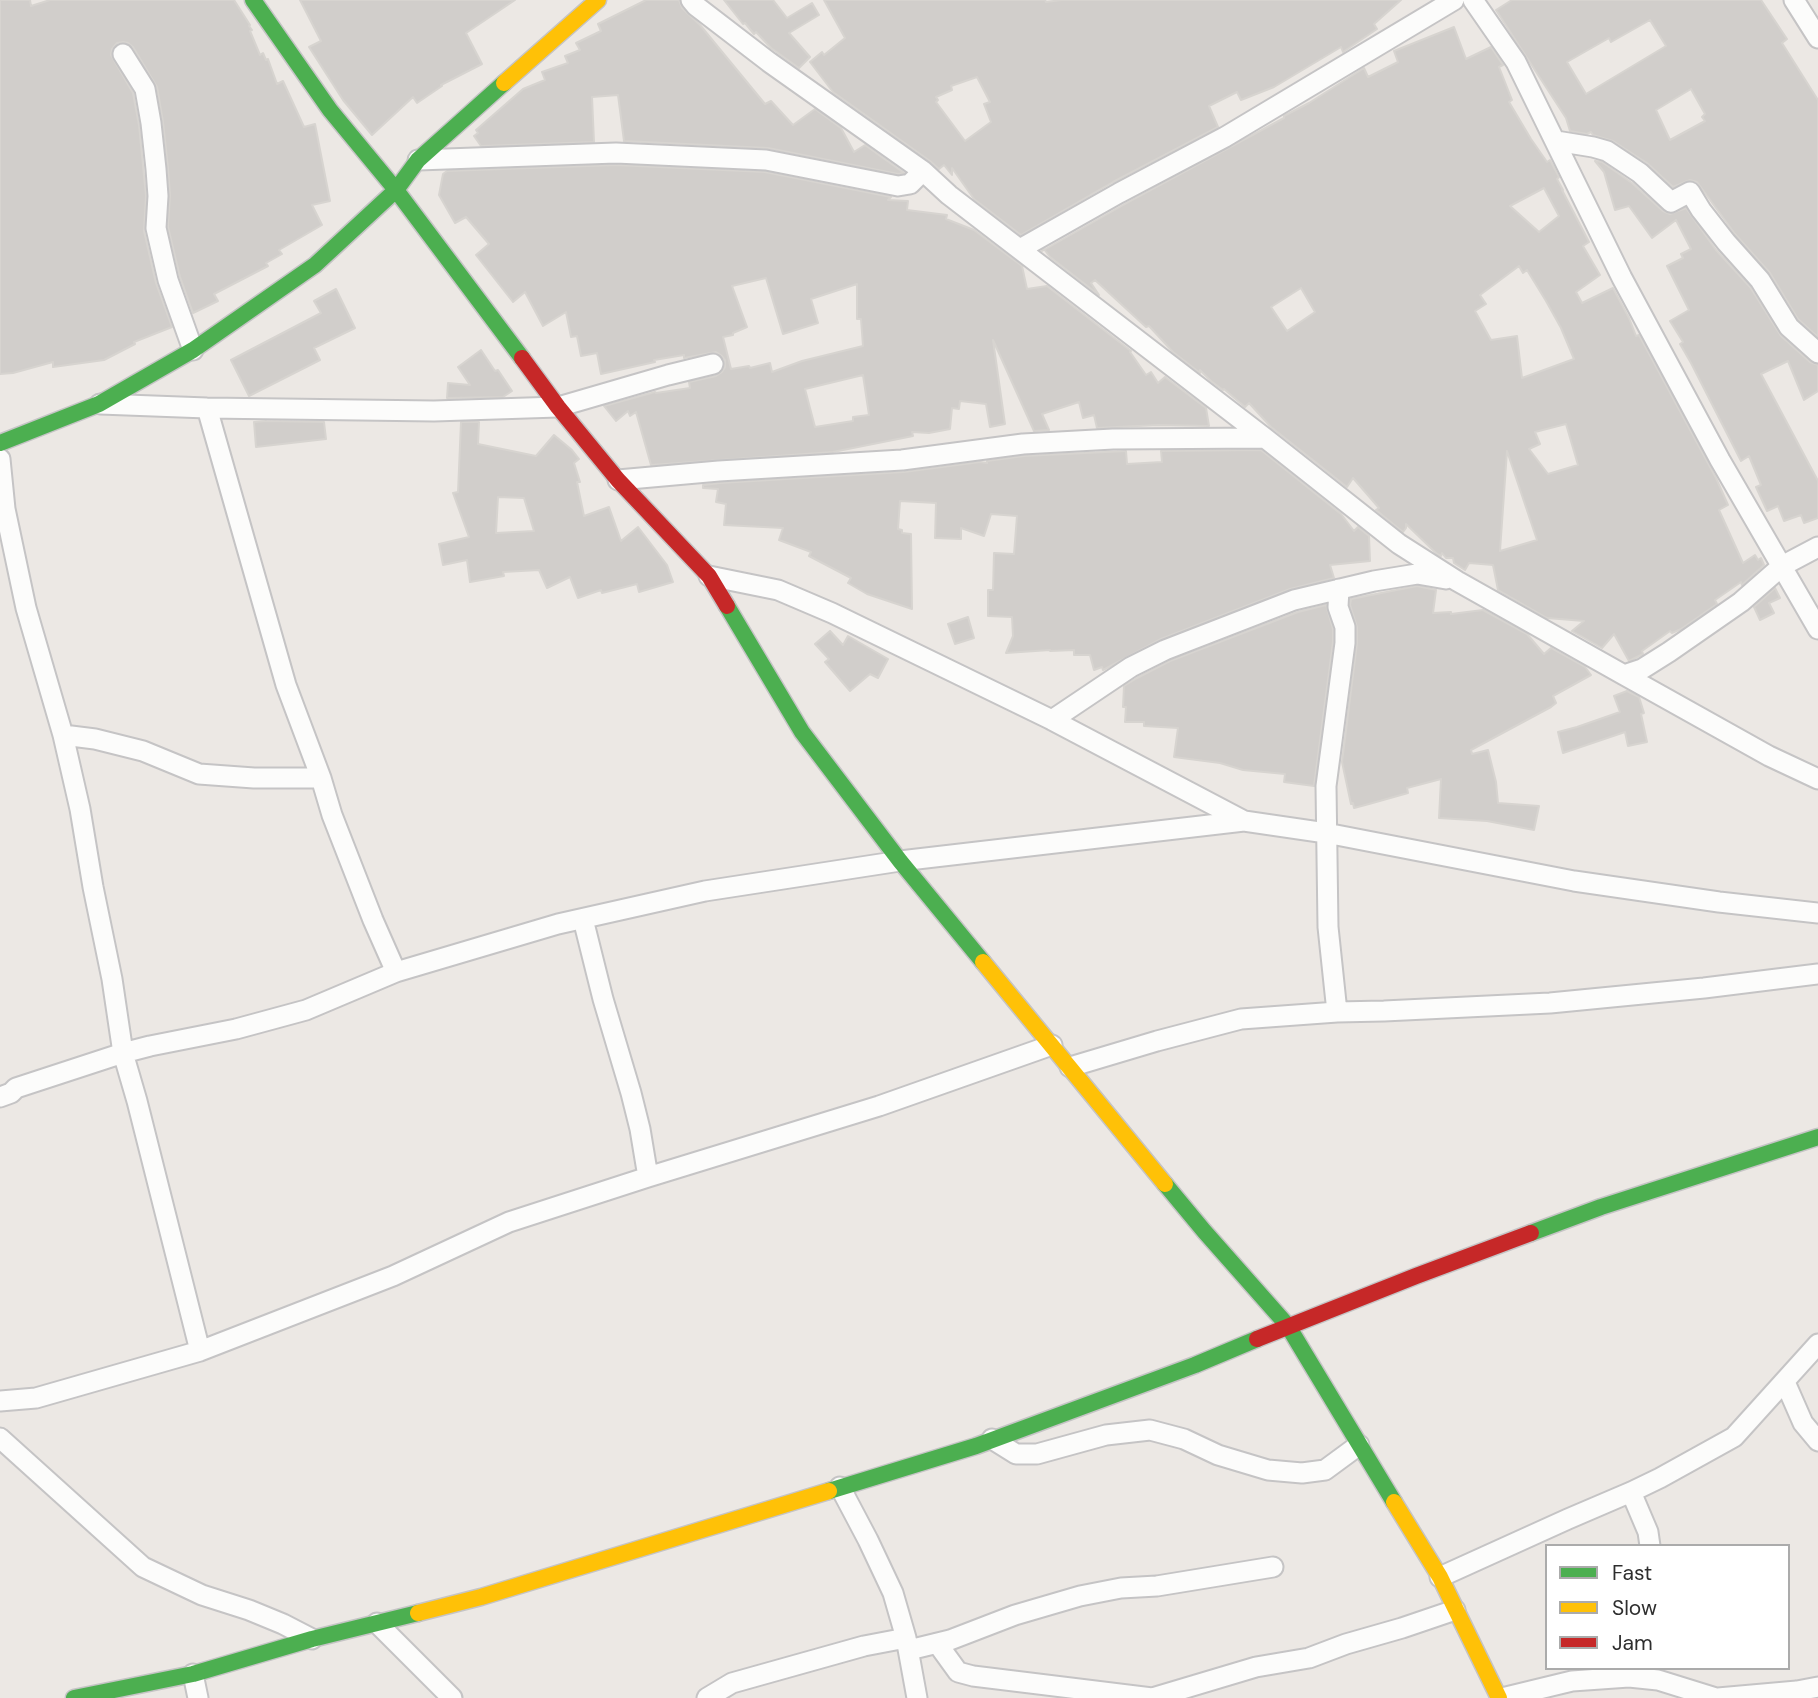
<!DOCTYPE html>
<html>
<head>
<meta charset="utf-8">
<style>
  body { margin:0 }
  #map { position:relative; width:1818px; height:1698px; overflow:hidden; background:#ece8e4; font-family:"DM Sans",sans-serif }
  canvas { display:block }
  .legend { position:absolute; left:1545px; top:1544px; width:245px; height:126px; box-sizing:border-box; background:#fff; border:2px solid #ababab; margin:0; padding:9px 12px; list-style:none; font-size:21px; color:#2e2e2e }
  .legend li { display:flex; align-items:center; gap:14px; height:35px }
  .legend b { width:35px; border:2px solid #ababab }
</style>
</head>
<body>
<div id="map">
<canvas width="1818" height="1698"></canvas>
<ul class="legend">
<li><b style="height:9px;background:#4caf50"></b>Fast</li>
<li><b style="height:9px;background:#ffc107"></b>Slow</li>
<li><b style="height:9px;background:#c62828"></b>Jam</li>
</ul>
</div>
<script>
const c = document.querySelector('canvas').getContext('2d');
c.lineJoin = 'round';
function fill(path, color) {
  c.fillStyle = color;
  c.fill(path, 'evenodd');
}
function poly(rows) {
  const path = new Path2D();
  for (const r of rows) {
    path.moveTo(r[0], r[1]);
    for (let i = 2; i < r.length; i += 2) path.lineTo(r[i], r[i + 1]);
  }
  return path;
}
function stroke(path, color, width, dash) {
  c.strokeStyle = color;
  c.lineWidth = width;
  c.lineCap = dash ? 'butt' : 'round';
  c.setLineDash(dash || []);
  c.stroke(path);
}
const building = poly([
  [0,0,30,0,31,6,50,0,234,0,250,25,249,26,252,30,250,31,260,55,263,53,266,60,268,59,277,84,283,81,304,127,315,124,330,201,312,205,322,225,279,250,282,254,266,263,268,266,214,294,218,301,193,313,180,277,168,227,170,195,168,168,163,122,157,87,133,47,128,43,123,42,117,43,112,49,111,55,133,93,139,125,146,196,144,231,156,283,172,327,134,342,135,344,104,360,53,367,53,362,13,373,0,374,0,0],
  [300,0,515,0,466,33,482,64,441,85,442,86,417,103,413,97,372,135,343,100,309,47,321,41,300,0],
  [646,0,679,0,682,8,700,25,765,104,771,101,793,125,815,109,841,128,854,152,865,145,904,173,898,174,768,148,624,141,618,95,592,97,594,142,481,146,474,136,478,133,476,130,523,89,545,80,542,72,568,63,565,56,580,50,576,43,601,31,598,24,646,0],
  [724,0,773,0,787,18,812,3,819,15,789,33,810,57,799,68,771,48,756,32,754,34,745,23,743,24,724,0],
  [824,0,1045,0,1046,2,1061,0,1401,0,1374,24,1377,29,1343,52,1341,47,1274,87,1241,100,1237,92,1209,106,1218,127,1113,182,1021,235,974,199,952,168,952,175,944,165,939,169,930,161,833,92,810,62,822,52,824,55,845,38,824,0],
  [977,77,990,102,984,104,991,122,965,141,936,102,938,100,936,97,952,90,951,86,977,77],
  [1512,0,1761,0,1787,39,1782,43,1818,100,1818,337,1798,319,1770,273,1735,234,1697,182,1690,180,1673,187,1647,163,1613,141,1593,135,1591,132,1587,134,1570,131,1566,118,1496,10,1512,0],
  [1650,20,1666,46,1586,94,1567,62,1609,38,1611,42,1650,20],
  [1691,89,1705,114,1702,117,1705,121,1670,140,1656,110,1691,89],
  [1454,27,1466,59,1491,47,1503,65,1499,67,1512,100,1509,102,1531,139,1547,162,1550,160,1559,177,1557,179,1563,190,1562,190,1589,242,1583,246,1600,275,1576,292,1582,303,1613,288,1629,318,1636,336,1639,335,1716,478,1728,505,1719,510,1743,563,1755,555,1758,560,1761,558,1764,565,1742,585,1741,582,1715,600,1717,604,1681,629,1672,633,1670,631,1642,651,1643,654,1629,661,1614,634,1602,648,1572,631,1584,621,1547,618,1498,590,1493,565,1469,563,1465,570,1454,563,1453,558,1446,558,1442,553,1441,556,1437,554,1406,524,1406,528,1403,532,1376,510,1379,508,1353,478,1347,487,1271,427,1249,403,1245,407,1224,389,1223,390,1211,381,1200,370,1200,373,1173,352,1149,326,1146,327,1095,280,1091,283,1099,295,1050,257,1044,249,1042,251,1125,204,1284,118,1284,116,1309,103,1364,68,1368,77,1398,62,1394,51,1454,27],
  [1544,188,1559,216,1539,232,1510,206,1544,188],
  [1519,266,1523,273,1527,270,1546,301,1561,328,1574,359,1522,378,1517,336,1491,340,1475,311,1486,304,1480,295,1519,266],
  [1301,288,1315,312,1287,331,1271,307,1301,288],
  [1566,424,1578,465,1548,474,1529,449,1540,444,1535,432,1566,424],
  [1507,451,1537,540,1500,551,1507,451],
  [1595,161,1602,162,1632,183,1663,211,1670,214,1686,208,1716,250,1750,287,1781,336,1810,362,1818,365,1818,391,1804,400,1788,361,1761,374,1818,481,1818,518,1804,523,1801,515,1784,521,1778,506,1767,511,1756,487,1761,485,1749,456,1741,461,1691,363,1680,344,1683,342,1670,321,1689,310,1667,266,1683,258,1681,254,1691,249,1676,220,1652,238,1629,206,1615,210,1604,172,1595,161],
  [616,165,765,172,891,197,888,200,908,201,907,210,947,215,946,219,974,230,1022,266,1027,289,1047,286,1131,351,1130,352,1146,375,1151,372,1158,383,1165,377,1206,408,1209,426,1158,425,1097,428,1094,415,1083,418,1079,402,1042,414,1049,430,1034,431,993,340,1005,424,990,427,986,404,960,401,959,409,952,408,950,429,929,433,912,432,913,436,833,452,651,465,636,412,630,416,628,411,616,421,604,406,655,392,656,393,690,388,689,382,716,376,722,372,725,367,725,360,722,356,716,352,684,358,684,355,654,360,655,362,601,374,597,353,581,356,577,336,571,337,566,312,543,326,525,292,513,302,476,255,489,244,466,217,455,223,439,195,443,174,447,171,616,165],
  [766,278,783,334,818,323,811,299,857,284,857,319,861,319,863,346,802,361,772,372,770,363,750,368,749,366,731,369,723,337,733,335,733,333,747,327,732,286,766,278],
  [863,375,869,415,853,417,853,421,815,427,805,389,863,375],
  [336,289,355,328,314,348,320,360,249,396,231,360,321,313,314,301,336,289],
  [481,350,495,371,498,370,512,391,503,397,447,398,448,383,470,385,458,367,481,350],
  [266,421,324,422,326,439,256,447,254,422,266,421],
  [461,422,479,422,478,444,536,456,554,435,572,450,579,459,574,463,580,482,577,482,584,516,609,507,621,541,638,527,667,565,673,582,639,592,637,584,602,593,601,590,578,598,570,577,547,588,539,570,503,572,504,576,470,582,467,560,443,565,439,544,469,537,453,493,458,492,461,422],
  [498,497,524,498,534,531,496,533,498,497],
  [1261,450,1341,514,1354,531,1358,527,1369,536,1370,561,1330,565,1334,578,1290,589,1161,639,1103,670,1102,667,1094,670,1090,655,1074,655,1074,650,1050,651,1050,650,1006,653,1013,636,1012,617,988,616,988,590,993,590,994,553,1014,554,1017,516,991,514,984,536,961,528,961,539,935,538,936,503,900,501,898,529,902,530,902,533,911,534,912,609,867,594,848,583,851,578,809,556,811,552,779,540,783,528,724,525,726,504,716,502,718,489,703,488,703,485,720,483,904,472,980,462,987,463,987,461,1024,456,1126,451,1127,464,1162,462,1161,451,1261,450],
  [1417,586,1436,590,1433,613,1451,612,1451,614,1483,610,1527,634,1544,654,1551,648,1585,667,1591,675,1553,696,1556,703,1551,707,1471,750,1472,754,1488,750,1496,782,1498,803,1539,806,1534,830,1487,821,1439,818,1441,779,1407,788,1408,793,1369,804,1354,808,1353,803,1351,804,1342,762,1357,643,1357,627,1350,605,1351,599,1417,586],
  [1775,588,1780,598,1769,603,1774,613,1760,620,1754,607,1775,588],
  [1326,605,1333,629,1333,642,1314,786,1284,782,1285,774,1243,770,1220,763,1174,757,1178,728,1144,726,1144,722,1125,722,1126,707,1123,707,1124,686,1137,678,1170,661,1298,612,1326,605],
  [968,617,974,638,955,644,948,624,968,617],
  [830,631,843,645,848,636,888,659,878,678,870,674,850,691,825,662,829,659,815,644,830,631],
  [1627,691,1639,697,1644,713,1641,714,1647,742,1628,746,1625,732,1563,753,1558,732,1577,727,1620,712,1614,696,1627,691]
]);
fill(building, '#d1cecb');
stroke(building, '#d7d4d0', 2);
const street = poly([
  [691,0,696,6,769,62,923,171,949,195,1265,438,1399,544,1457,581,1624,675,1769,756,1818,779],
  [1473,0,1516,62,1622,278,1720,460,1818,629],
  [1794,0,1818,38],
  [123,54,145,89,151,123,156,169,158,196,156,228,168,280,193,350],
  [1556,141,1593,147,1607,151,1640,173,1671,202,1690,192,1701,210,1726,242,1760,280,1789,327,1818,353],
  [418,160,616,153,766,160,898,186,910,184,923,171],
  [1020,249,1119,193,1225,137,1454,0],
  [100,404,207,408,434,411,558,407,668,375,713,364],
  [207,408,286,685,321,778,332,815,373,920,396,972],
  [0,459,5,509,26,608,63,735,80,809,93,887,112,979,123,1053,137,1101,200,1351],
  [618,480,719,471,902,460,1023,444,1113,439,1265,438],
  [709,576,778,590,832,613,1052,720,1244,821],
  [1624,675,1642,669,1669,652,1741,602,1782,566,1818,547],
  [1052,720,1131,667,1165,650,1294,600,1374,581,1417,574,1446,579],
  [63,735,95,739,143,751,199,774,254,778,321,778],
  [583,919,603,999,631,1093,640,1129,648,1177],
  [1337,1012,1328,927,1326,786,1345,643,1345,627,1338,607,1339,589],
  [1070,1067,1157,1041,1241,1019,1337,1012,1384,1011,1550,1003,1704,988,1818,974],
  [0,1097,11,1093,16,1088,123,1053,150,1046,236,1029,306,1010,396,972,558,924,705,891,900,861,1244,821,1326,833,1574,881,1719,902,1818,913],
  [1785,1382,1803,1423,1818,1441],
  [0,1401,36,1398,200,1351,393,1276,509,1222,648,1177,879,1106,1052,1045],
  [0,1438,143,1567,202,1595,249,1610,283,1624,312,1639],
  [992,1439,1016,1454,1037,1454,1106,1435,1150,1430,1184,1439,1218,1455,1268,1470,1302,1473,1325,1470,1359,1445],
  [840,1487,868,1540,893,1593,906,1638,917,1698],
  [1631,1492,1648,1532,1650,1546],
  [1440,1577,1568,1519,1631,1492,1660,1478,1734,1437,1818,1344],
  [377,1623,452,1698],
  [937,1643,958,1672,973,1676,1152,1698,1256,1667,1309,1658,1346,1644,1402,1628,1455,1610],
  [909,1650,950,1640,1015,1615,1080,1596,1121,1588,1157,1586,1273,1567],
  [193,1674,198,1698],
  [707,1698,732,1683,864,1646,906,1638],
  [1502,1698,1572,1681,1629,1677,1658,1680,1716,1698],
  [1718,1698,1797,1691,1818,1687]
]);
const fast = poly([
  [253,0,330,110,396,190,522,358],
  [0,443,99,404,193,350,315,265,396,190,418,160,504,83],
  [727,606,802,732,900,861,983,962],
  [1165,1184,1204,1231,1288,1326,1394,1502],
  [1531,1233,1601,1207,1818,1137],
  [829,1491,976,1446,1195,1365,1257,1339],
  [74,1698,193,1674,312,1639,418,1613]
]);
const slow = poly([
  [504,83,598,0],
  [983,962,1165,1184],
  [1394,1502,1440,1577,1499,1698],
  [418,1613,481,1597,829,1491]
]);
const jam = poly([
  [522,358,558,407,618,480,709,576,727,606],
  [1257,1339,1416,1276,1531,1233]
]);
stroke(street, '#c5c4c5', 23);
stroke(fast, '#c5c4c5', 19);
stroke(slow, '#c5c4c5', 19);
stroke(jam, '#c5c4c5', 19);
stroke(street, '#fcfcfb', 19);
stroke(fast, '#4caf50', 16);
stroke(slow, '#ffc107', 16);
stroke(jam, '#c62828', 16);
</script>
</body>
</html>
